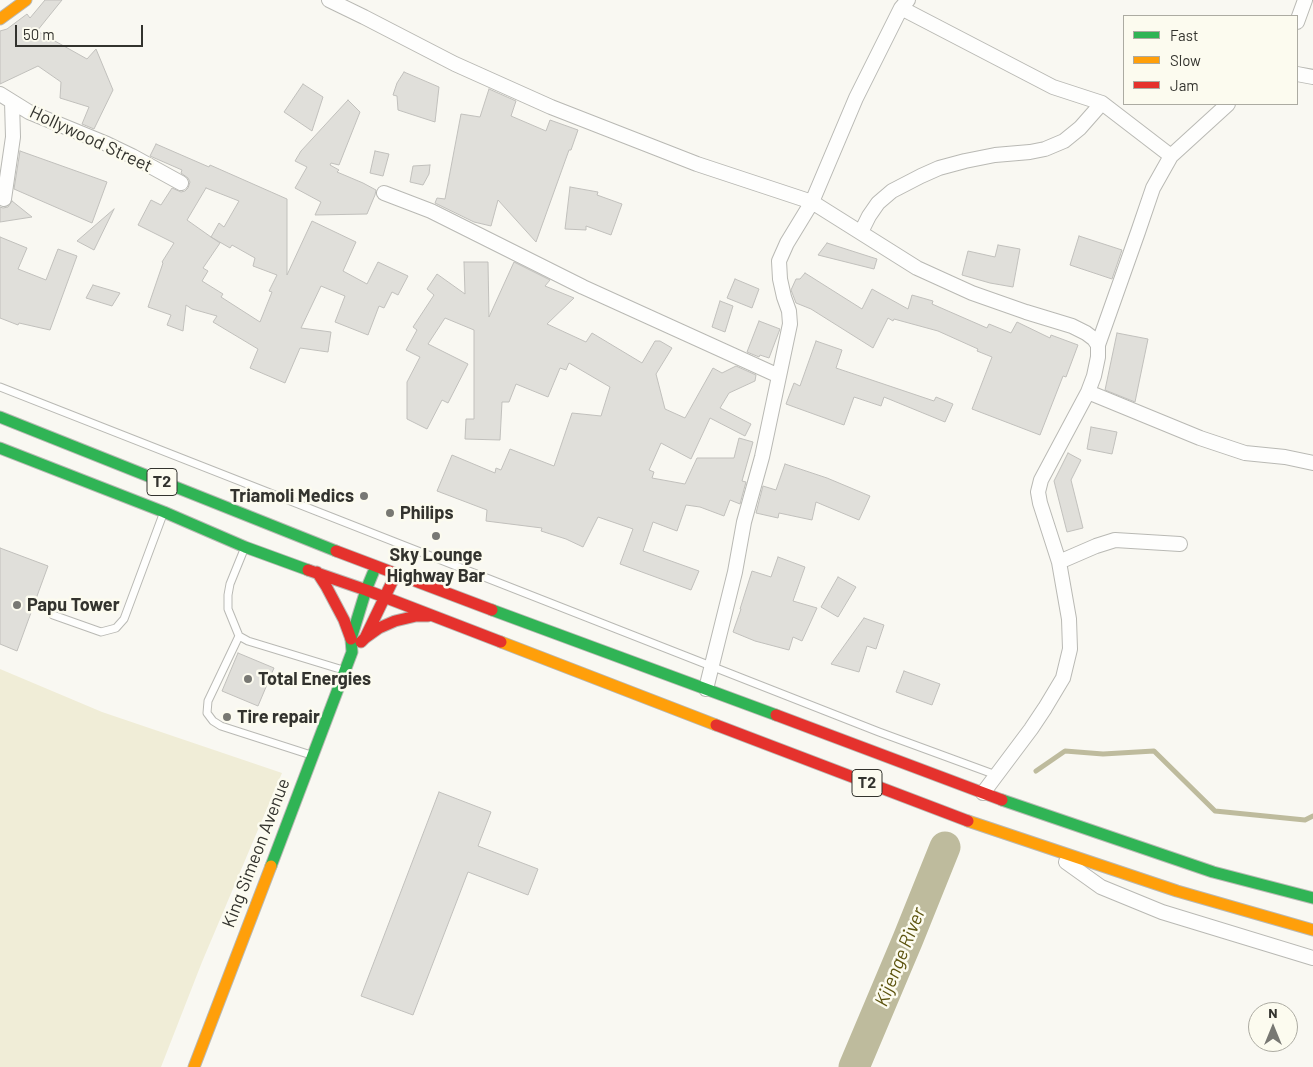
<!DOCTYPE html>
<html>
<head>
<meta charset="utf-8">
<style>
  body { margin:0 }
  #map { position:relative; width:1313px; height:1067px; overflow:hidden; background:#f9f8f2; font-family:Barlow,sans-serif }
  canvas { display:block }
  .legend { position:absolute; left:1123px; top:15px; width:175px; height:90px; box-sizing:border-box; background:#fcfbef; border:1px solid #acaba2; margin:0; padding:6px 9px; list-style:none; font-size:15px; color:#33332e }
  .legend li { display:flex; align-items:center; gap:10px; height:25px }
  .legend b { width:25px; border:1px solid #acaba2 }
  .north { position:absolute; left:1248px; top:1002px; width:50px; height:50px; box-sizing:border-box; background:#fcfbef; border:1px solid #acaba2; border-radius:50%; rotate:0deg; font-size:14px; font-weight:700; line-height:20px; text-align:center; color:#33332e }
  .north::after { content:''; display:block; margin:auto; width:18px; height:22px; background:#787873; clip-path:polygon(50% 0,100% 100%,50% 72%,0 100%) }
  .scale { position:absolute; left:15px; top:25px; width:128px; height:22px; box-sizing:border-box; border:2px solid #33332e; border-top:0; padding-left:6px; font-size:15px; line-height:18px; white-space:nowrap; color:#33332e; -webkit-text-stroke:4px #fcfbef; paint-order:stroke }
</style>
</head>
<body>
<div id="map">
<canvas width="1313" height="1067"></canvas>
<ul class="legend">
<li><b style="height:6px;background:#30b455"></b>Fast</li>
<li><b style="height:6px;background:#ff9f0a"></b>Slow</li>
<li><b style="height:6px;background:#e5322d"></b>Jam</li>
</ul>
<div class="north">N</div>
<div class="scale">50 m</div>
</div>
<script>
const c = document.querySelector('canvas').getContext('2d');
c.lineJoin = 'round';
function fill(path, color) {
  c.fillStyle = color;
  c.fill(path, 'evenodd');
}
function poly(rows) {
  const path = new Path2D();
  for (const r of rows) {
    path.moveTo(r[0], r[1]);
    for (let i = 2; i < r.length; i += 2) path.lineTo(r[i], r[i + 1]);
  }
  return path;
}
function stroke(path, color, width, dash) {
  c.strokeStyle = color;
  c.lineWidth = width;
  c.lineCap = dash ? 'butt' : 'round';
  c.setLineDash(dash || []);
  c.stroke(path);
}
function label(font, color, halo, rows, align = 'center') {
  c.font = font + ' Barlow,sans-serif';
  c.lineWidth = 5;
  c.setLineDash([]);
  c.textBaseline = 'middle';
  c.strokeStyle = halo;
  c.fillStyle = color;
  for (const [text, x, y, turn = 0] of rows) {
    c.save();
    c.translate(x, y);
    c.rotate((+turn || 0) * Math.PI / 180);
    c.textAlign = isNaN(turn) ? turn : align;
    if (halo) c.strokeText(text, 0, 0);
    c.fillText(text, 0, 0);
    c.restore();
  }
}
fill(poly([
  [0,669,102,712,282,773,202,962,161,1067,0,1067]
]), '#f0edd7');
stroke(poly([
  [1036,771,1065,751,1103,754,1154,751,1215,811,1305,820,1313,816]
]), '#bebb9d', 5);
stroke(poly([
  [854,1067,908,939,945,847]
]), '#bebb9d', 31);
const building = poly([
  [45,0,62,0,37,31,87,59,96,49,113,90,94,129,82,124,89,107,60,98,61,82,38,66,0,84,0,31,7,29,27,14,30,18,45,0],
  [404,72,439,87,435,122,398,110,397,96,393,95,397,83,404,72],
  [303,84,323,97,312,131,284,112,303,84],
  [489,89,516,101,511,116,546,131,550,120,578,130,571,150,569,150,536,242,498,200,491,226,474,222,435,203,437,198,445,199,461,114,480,117,489,89],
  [348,100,360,112,339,165,331,163,330,165,339,170,337,172,363,183,376,190,375,195,367,214,315,215,321,202,295,188,307,167,295,161,301,151,348,100],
  [156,144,209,167,210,165,287,199,287,275,312,221,356,242,343,271,367,284,378,262,408,276,398,295,392,292,384,308,379,306,368,335,335,322,345,296,321,286,301,328,331,332,328,352,300,348,285,383,250,368,258,349,213,322,217,316,192,309,186,305,183,331,167,325,171,315,148,307,163,263,162,262,174,243,138,225,151,200,161,205,172,188,181,192,185,191,188,188,190,182,188,178,181,173,182,170,150,156,156,144],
  [206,188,239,201,224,227,219,223,211,237,187,220,206,188],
  [211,237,230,248,232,245,255,258,253,266,277,275,269,291,272,292,260,322,221,297,223,294,202,281,208,271,203,268,220,243,211,237],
  [20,151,107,182,92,223,14,189,20,151],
  [375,151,389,154,383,176,370,173,375,151],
  [430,165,429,174,423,185,410,182,413,166,430,165],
  [570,187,598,192,597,195,622,204,611,235,586,226,586,230,565,229,570,187],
  [12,201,32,217,0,222,0,207,3,208,8,207,12,201],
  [114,209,94,250,77,241,114,209],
  [1079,236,1122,250,1112,279,1070,265,1079,236],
  [0,237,27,248,18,269,46,280,58,249,77,256,50,330,19,323,18,325,0,318,0,237],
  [827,243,877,259,874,269,818,255,827,243],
  [998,245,1020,249,1013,287,990,283,962,275,968,251,995,257,998,245],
  [464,262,488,262,489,317,514,262,550,280,545,286,574,298,547,324,586,342,592,333,642,363,655,341,660,341,672,348,656,374,665,409,685,418,713,368,722,373,736,366,756,375,755,381,729,393,720,408,751,424,745,436,710,418,691,459,661,443,649,470,654,472,652,478,685,484,697,458,734,458,739,438,753,442,742,481,746,482,740,504,730,500,724,516,700,507,686,505,677,531,653,522,643,551,699,571,691,590,620,564,633,529,598,517,583,547,566,539,541,531,542,528,486,521,487,510,437,491,452,455,495,473,496,468,501,470,510,449,554,466,572,413,601,416,610,387,569,363,566,370,560,368,548,397,516,384,509,402,502,402,500,440,465,439,466,419,474,419,474,330,445,318,428,344,468,364,448,403,442,400,427,429,407,419,407,382,420,357,406,350,417,330,413,327,434,295,427,289,437,274,465,294,464,262],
  [805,273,862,309,872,289,908,309,912,295,933,301,932,304,987,328,989,324,1011,333,1017,322,1050,338,1051,335,1078,345,1066,377,1063,376,1040,435,972,409,992,357,977,351,978,349,938,331,894,319,893,321,888,318,873,348,811,309,796,303,791,290,796,279,800,279,805,273],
  [735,279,759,289,752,308,727,298,735,279],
  [93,285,120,293,112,306,86,298,93,285],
  [720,301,733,306,725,332,712,327,720,301],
  [759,321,780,329,769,358,760,355,759,357,747,352,759,321],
  [1117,333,1148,339,1135,402,1105,390,1117,333],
  [816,341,842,350,836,368,934,401,936,397,953,404,945,422,884,397,881,406,854,397,844,425,786,404,794,383,800,386,816,341],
  [1091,427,1117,432,1112,454,1087,449,1091,427],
  [1068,453,1081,460,1071,480,1083,528,1067,532,1054,481,1068,453],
  [785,464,827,478,870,496,859,520,816,502,812,520,779,513,778,518,756,513,763,486,776,490,785,464],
  [0,548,48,566,17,651,0,644,0,548],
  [778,557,805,567,793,601,817,608,802,641,793,637,789,650,755,641,733,632,741,609,740,609,752,571,771,577,778,557],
  [838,577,856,587,838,617,821,607,838,577],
  [864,618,884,625,876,649,867,646,859,672,831,664,864,618],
  [238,653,274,668,258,706,222,691,238,653],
  [904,671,940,684,932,705,896,692,904,671],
  [439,792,491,812,478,846,538,869,528,895,468,872,413,1015,361,996,439,792]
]);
fill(building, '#e0dfda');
stroke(building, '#c1c0bc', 1);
const lane = poly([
  [0,387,879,732,996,775],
  [243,552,230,584,228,595,228,609,239,636,248,641,343,670],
  [53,615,101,632,116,628,124,619,162,517],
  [239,636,208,701,207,713,213,721,221,726,311,755]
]);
const street = poly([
  [329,0,364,17,455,64,551,107,697,164,812,202,917,268,972,293,1026,312,1072,326,1086,333,1094,339,1098,345,1098,357,1094,376,1088,392,1041,480,1038,492,1040,503,1059,562,1069,619,1070,649,1063,678,1045,708,1031,729,983,793],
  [901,8,1053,87,1102,103,1171,156],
  [1297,22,1305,0],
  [1297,74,1313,77],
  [0,94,29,112,107,144,132,156,181,183],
  [384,193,431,211,583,287,779,376],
  [4,199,13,137,12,102],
  [861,232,869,216,878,203,892,191,921,176,939,168,965,161,995,155,1030,152,1045,149,1064,141,1080,128,1102,103],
  [1098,345,1138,232,1153,188,1171,156,1228,104],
  [1088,392,1200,438,1245,453,1285,457,1313,463],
  [1059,562,1096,546,1115,540,1180,544],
  [706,689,735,572,744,522,762,457,790,324,789,311,784,297,780,279,779,261,787,243,812,202,856,98,901,8,908,0],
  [1066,862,1101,887,1162,912,1313,958]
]);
const fast = poly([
  [0,417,336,551],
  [0,448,164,512,245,547,308,570],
  [492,610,776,715],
  [1002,800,1213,872,1313,898],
  [271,866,352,652,351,639,366,590,373,573]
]);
const slow = poly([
  [0,19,26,0],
  [501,642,716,725],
  [968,821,1177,891,1313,930],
  [194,1067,271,866]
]);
const jam = poly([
  [336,551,492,610],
  [308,570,366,590,501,642],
  [317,572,326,586,344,620,351,639],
  [365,638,379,628,395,621,416,616,428,616],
  [361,642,365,638,392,582],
  [776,715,1002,800],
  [716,725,968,821]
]);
stroke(lane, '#b9b9b4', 9);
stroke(street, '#b9b9b4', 16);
stroke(fast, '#b9b9b4', 13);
stroke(slow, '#b9b9b4', 13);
stroke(jam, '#b9b9b4', 13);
stroke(lane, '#fefefd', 7);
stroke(street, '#fefefd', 14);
stroke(fast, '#30b455', 11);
stroke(slow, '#ff9f0a', 11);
stroke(jam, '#e5322d', 11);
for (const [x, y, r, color] of [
  [364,496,5,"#787873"],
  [390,513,5,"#787873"],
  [436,536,5,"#787873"],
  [17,605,5,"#787873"],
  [248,679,5,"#787873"],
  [227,717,5,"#787873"]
]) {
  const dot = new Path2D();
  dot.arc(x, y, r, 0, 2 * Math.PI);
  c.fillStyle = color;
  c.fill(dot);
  stroke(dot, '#fcfbef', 2);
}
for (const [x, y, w] of [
  [162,482,30],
  [867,783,30]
]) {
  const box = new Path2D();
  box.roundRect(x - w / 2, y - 13.5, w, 27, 4);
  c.fillStyle = '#fcfbef';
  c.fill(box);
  stroke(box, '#33332e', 1);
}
label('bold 16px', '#33332e', null, [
  ["T2",162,482],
  ["T2",867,783]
]);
label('18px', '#33332e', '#fcfbef', [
  ["Hollywood Street",91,139,25],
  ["King Simeon Avenue",256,853,-69]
]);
label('bold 18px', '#33332e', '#fcfbef', [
  ["Triamoli Medics",354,496,"right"],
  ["Philips",400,513],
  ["Sky Lounge",436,555,"center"],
  ["Highway Bar",436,576,"center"],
  ["Papu Tower",27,605],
  ["Total Energies",258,679],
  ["Tire repair",237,717]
], 'left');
label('italic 19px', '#5d540f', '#fcfbef', [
  ["Kijenge River",900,957,-68]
]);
</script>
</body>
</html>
